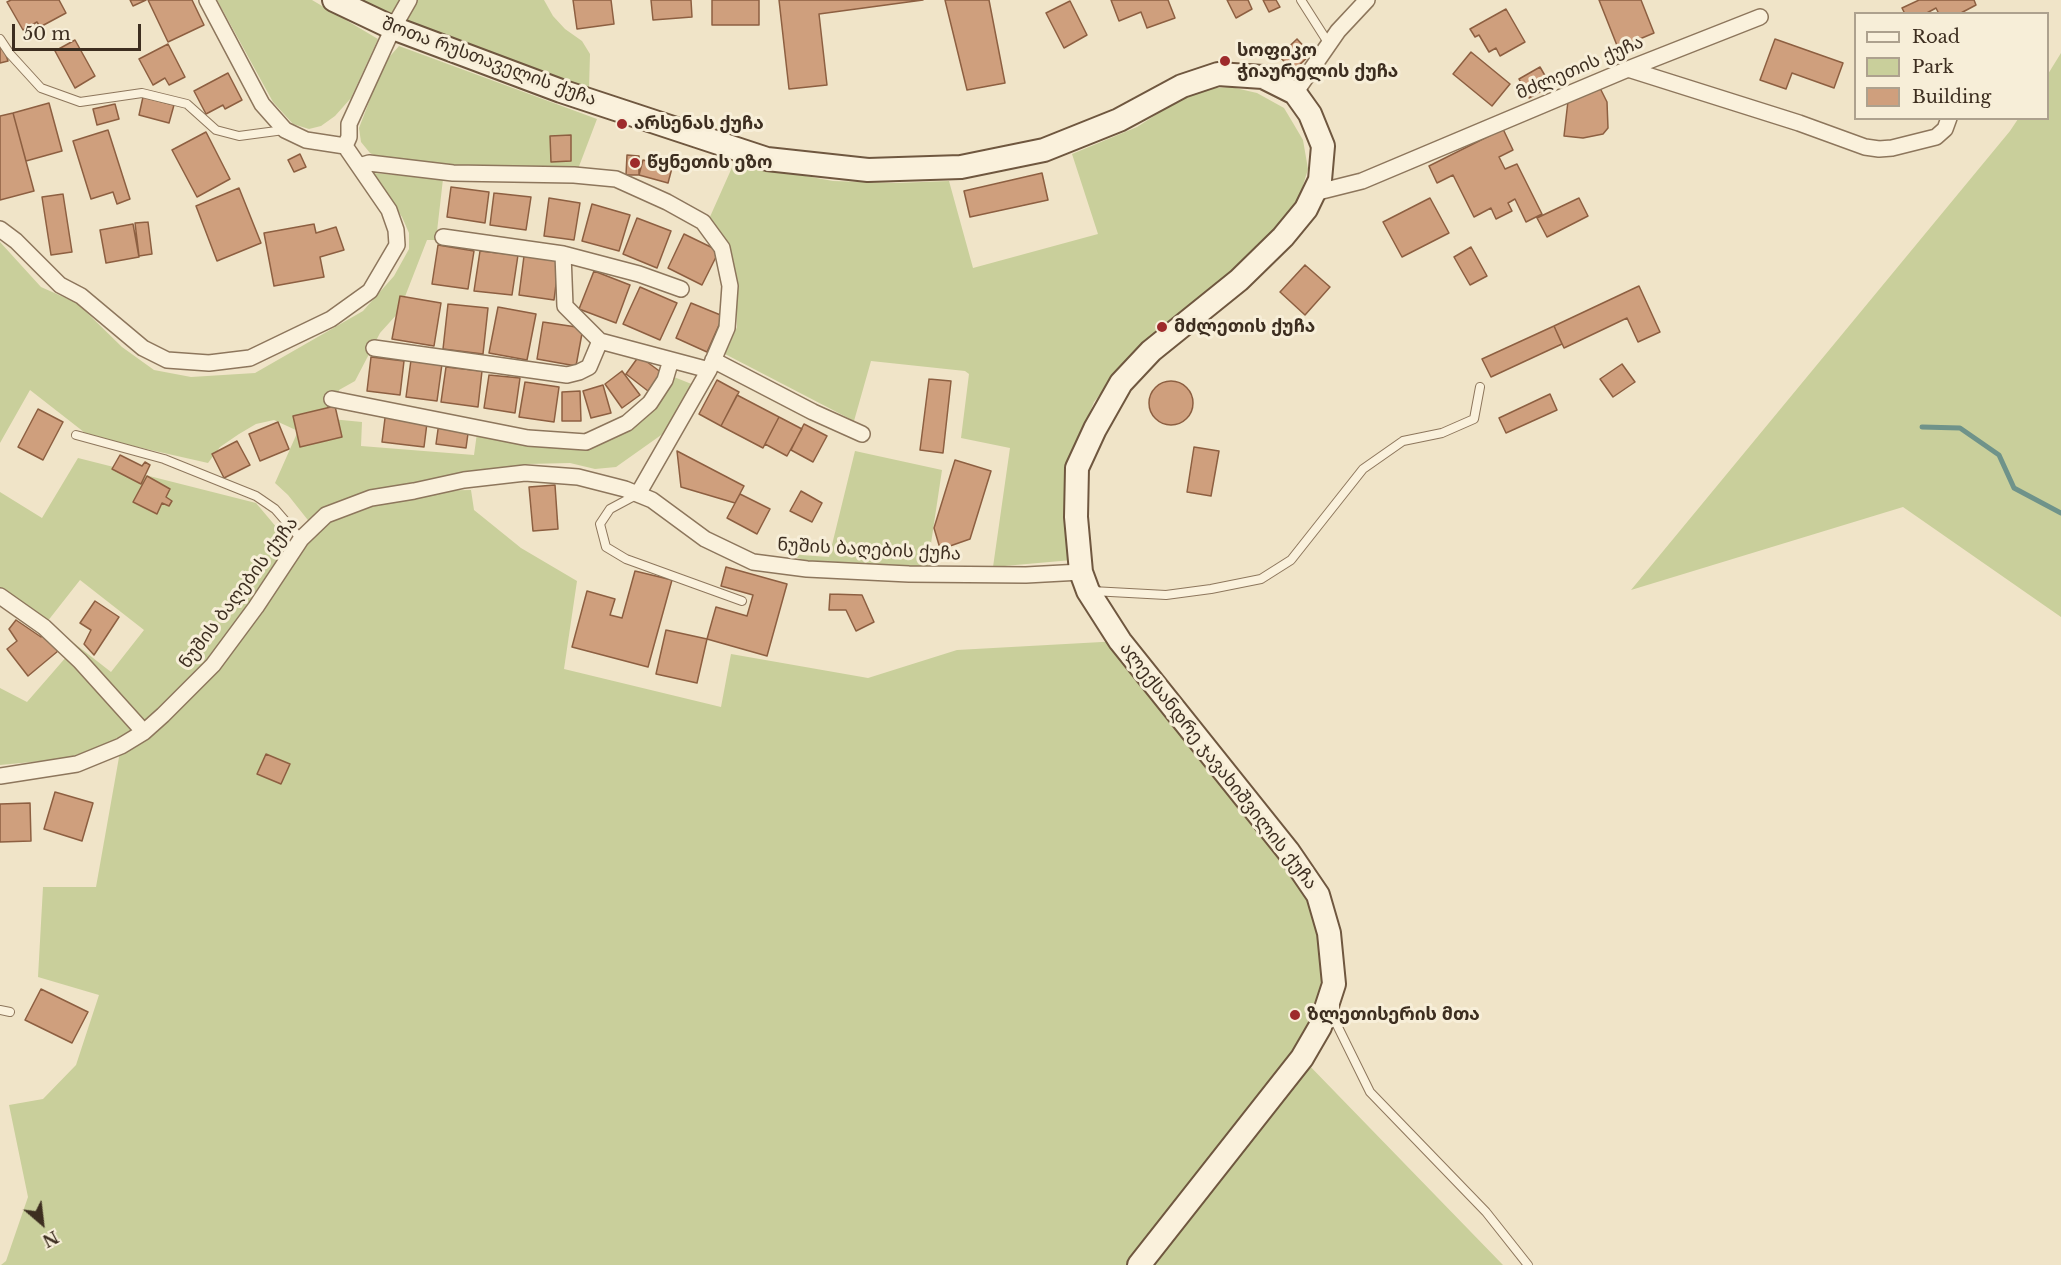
<!DOCTYPE html>
<html>
<head>
<meta charset="utf-8">
<style>
  body { margin:0 }
  #map { position:relative; width:2061px; height:1265px; overflow:hidden; background:#f0e4c8; font-family:"Libre Baskerville",serif }
  canvas { display:block }
  .legend { position:absolute; left:1854px; top:12px; width:195px; height:108px; box-sizing:border-box; background:#f7eed8; border:2px solid #ada18e; margin:0; padding:8px 10px; list-style:none; font-size:18px; color:#3d2e20 }
  .legend li { display:flex; align-items:center; gap:12px; height:30px }
  .legend b { width:30px; border:2px solid #ada18e }
  .north { position:absolute; left:12px; top:1193px; width:60px; height:60px; -webkit-text-stroke:4px #f7eed8; paint-order:stroke; rotate:152deg; font-size:16px; font-weight:700; line-height:24px; text-align:center; color:#3d2e20 }
  .north::after { content:''; display:block; margin:auto; width:21px; height:27px; background:#3d2e20; clip-path:polygon(50% 0,100% 100%,50% 72%,0 100%) }
  .scale { position:absolute; left:12px; top:24px; width:129px; height:27px; box-sizing:border-box; border:3px solid #3d2e20; border-top:0; padding-left:8px; font-size:18px; line-height:21px; white-space:nowrap; color:#3d2e20; -webkit-text-stroke:4px #f7eed8; paint-order:stroke }
</style>
</head>
<body>
<div id="map">
<canvas width="2061" height="1265"></canvas>
<ul class="legend">
<li><b style="height:8px;background:#faf1dc"></b>Road</li>
<li><b style="height:16px;background:#c9cf9b"></b>Park</li>
<li><b style="height:16px;background:#cf9f7d"></b>Building</li>
</ul>
<div class="north">N</div>
<div class="scale">50 m</div>
</div>
<script>
const c = document.querySelector('canvas').getContext('2d');
c.lineJoin = 'round';
function fill(path, color) {
  c.fillStyle = color;
  c.fill(path, 'evenodd');
}
function poly(rows) {
  const path = new Path2D();
  for (const r of rows) {
    if (r.length === 3) {
      path.moveTo(r[0] + r[2], r[1]);
      path.arc(r[0], r[1], r[2], 0, 2 * Math.PI);
      continue;
    }
    path.moveTo(r[0], r[1]);
    for (let i = 2; i < r.length; i += 2) path.lineTo(r[i], r[i + 1]);
  }
  return path;
}
function stroke(path, color, width, dash) {
  c.strokeStyle = color;
  c.lineWidth = width;
  c.lineCap = dash ? 'butt' : 'round';
  c.setLineDash(dash || []);
  c.stroke(path);
}
function label(font, color, halo, rows, align = 'center') {
  c.font = font + ' "Libre Baskerville","Noto Sans Georgian",serif';
  c.lineWidth = 6;
  c.setLineDash([]);
  c.textBaseline = 'middle';
  c.strokeStyle = halo;
  c.fillStyle = color;
  for (const [text, x, y, turn = 0] of rows) {
    c.save();
    c.translate(x, y);
    c.rotate((+turn || 0) * Math.PI / 180);
    c.textAlign = isNaN(turn) ? turn : align;
    if (halo) c.strokeText(text, 0, 0);
    c.fillText(text, 0, 0);
    c.restore();
  }
}
fill(poly([
  [217,0,312,0,378,39,351,98,335,116,321,126,309,129,293,124,273,102],
  [361,0,544,0,553,16,565,29,582,41,590,54,589,89,375,8],
  [399,46,597,119,578,169,484,168,382,159,370,153,361,142,359,128,384,63],
  [2061,53,2061,617,1903,507,1631,590,2010,131,2018,119,2048,118,2048,74],
  [1231,87,1257,93,1284,108,1293,123,1303,140,1308,169,1298,202,1270,239,1133,353,1094,402,1076,446,1072,560,993,567,1010,448,961,438,969,374,965,371,871,361,854,421,725,354,737,327,736,283,709,219,734,163,833,181,896,183,949,181,973,268,1098,234,1072,154,1137,127,1171,105,1201,89],
  [373,173,443,179,436,240,427,240,399,312,380,333,355,381,339,390,331,419,362,422,361,446,474,455,477,433,589,446,654,405,674,377,694,385,664,433,616,467,595,469,570,463,528,464,363,494,311,524,288,495,275,483,298,431,274,420,256,424,239,434,220,447,208,463,89,436,30,390,0,443,0,242,41,287,77,303,122,347,154,370,191,377,255,373,363,311,394,276,409,249,409,233,402,217],
  [855,451,942,470,927,570,806,561,787,554,829,557],
  [78,458,256,503,288,541,287,546,215,653,160,711,143,723,0,589,0,492,42,518],
  [80,580,144,630,111,672,47,622],
  [471,490,474,510,521,548,577,581,564,669,721,707,731,654,868,678,957,650,1120,641,1318,895,1334,984,1302,1058,1503,1265,1,1265,6,1261,28,1197,9,1105,43,1099,76,1065,99,995,38,977,43,887,96,887,121,746,163,715,326,515,414,491],
  [67,656,133,728,126,736,105,746,63,759,0,765,0,688,27,702]
]), '#c9cf9b');
stroke(poly([
  [1922,427,1960,428,1999,455,2014,488,2061,513]
]), '#6f938a', 5);
const building = poly([
  [11,0,59,0,66,13,40,27,37,22,23,30,7,2,11,0],
  [130,0,146,0,133,6,130,0],
  [148,0,192,0,204,25,168,42,148,0],
  [573,0,611,0,614,24,577,29,573,0],
  [651,0,691,0,692,17,653,20,651,0],
  [712,0,759,0,759,25,712,25,712,0],
  [779,0,923,0,819,14,827,85,789,89,779,0],
  [945,0,989,0,1005,83,967,90,945,0],
  [1111,0,1168,0,1175,18,1147,28,1141,12,1119,21,1111,0],
  [1227,0,1248,0,1252,9,1236,18,1227,0],
  [1263,0,1276,0,1280,7,1269,12,1263,0],
  [1599,0,1641,0,1654,33,1618,48,1599,0],
  [1919,0,1974,0,1976,5,1959,14,1939,14,1936,8,1925,14,1905,14,1902,8,1919,0],
  [1070,1,1087,35,1064,48,1046,13,1070,1],
  [1506,9,1525,42,1500,56,1496,48,1489,52,1479,35,1475,37,1470,29,1506,9],
  [1297,39,1311,54,1293,71,1279,56,1297,39],
  [1775,39,1843,63,1834,88,1792,73,1786,89,1760,80,1775,39],
  [75,40,95,76,75,88,55,51,75,40],
  [0,43,2,43,8,61,0,63,0,43],
  [168,44,185,77,169,85,165,78,153,85,139,59,168,44],
  [1471,52,1510,84,1492,106,1453,74,1471,52],
  [1540,67,1551,86,1529,98,1519,79,1540,67],
  [228,73,242,100,225,109,223,105,206,114,194,91,228,73],
  [1599,86,1607,102,1608,128,1603,134,1583,138,1564,136,1568,101,1599,86],
  [143,97,174,105,169,123,139,115,143,97],
  [49,103,62,151,26,161,13,113,49,103],
  [115,104,119,119,97,125,93,109,115,104],
  [13,113,34,191,0,200,0,116,13,113],
  [1503,129,1513,150,1499,157,1505,169,1517,164,1542,214,1526,222,1515,199,1508,203,1512,211,1496,219,1491,208,1474,217,1453,175,1437,183,1429,166,1503,129],
  [108,130,130,199,117,204,113,192,91,199,73,141,108,130],
  [206,132,230,179,197,197,172,150,206,132],
  [571,135,571,161,551,162,550,136,571,135],
  [300,154,306,167,294,172,288,160,300,154],
  [627,155,639,156,639,175,626,175,627,155],
  [643,160,672,168,668,183,639,175,643,160],
  [1042,173,1048,200,970,217,964,191,1042,173],
  [451,187,489,192,485,223,447,217,451,187],
  [239,188,261,243,217,261,196,206,239,188],
  [494,193,531,197,526,230,490,225,494,193],
  [63,194,72,252,51,255,42,197,63,194],
  [549,198,580,203,574,240,544,236,549,198],
  [1430,198,1449,233,1402,257,1383,222,1430,198],
  [1579,198,1588,216,1547,237,1537,218,1579,198],
  [592,204,630,215,619,251,582,241,592,204],
  [637,218,671,231,657,268,623,254,637,218],
  [148,222,152,254,139,256,135,223,148,222],
  [133,224,139,257,106,263,100,230,133,224],
  [314,224,316,233,336,227,344,250,320,257,324,277,274,286,264,233,314,224],
  [684,234,719,251,702,285,668,268,684,234],
  [438,245,474,251,468,289,432,284,438,245],
  [1471,247,1487,276,1470,285,1454,257,1471,247],
  [480,251,518,255,512,295,474,291,480,251],
  [524,256,559,261,554,300,519,295,524,256],
  [1305,265,1330,287,1305,315,1280,292,1305,265],
  [594,271,630,285,616,323,579,309,594,271],
  [1639,286,1660,332,1638,342,1627,318,1564,348,1554,326,1639,286],
  [640,287,677,303,660,340,623,324,640,287],
  [400,296,441,303,434,346,392,339,400,296],
  [691,303,723,316,707,352,676,338,691,303],
  [448,304,488,308,483,354,443,349,448,304],
  [498,307,536,314,527,360,489,353,498,307],
  [543,322,583,328,576,366,537,359,543,322],
  [1554,326,1562,344,1491,377,1482,359,1554,326],
  [639,356,662,373,648,391,626,374,639,356],
  [371,357,404,361,400,395,367,391,371,357],
  [411,360,442,364,437,401,406,397,411,360],
  [1622,364,1635,382,1613,397,1600,379,1622,364],
  [446,367,482,371,478,407,441,402,446,367],
  [622,371,640,395,622,408,605,384,622,371],
  [489,375,520,378,515,413,484,408,489,375],
  [929,379,951,381,943,453,920,450,929,379],
  [717,380,739,392,721,426,699,414,717,380],
  [1171,403,22],
  [525,382,559,387,554,422,519,417,525,382],
  [603,385,611,413,591,418,583,391,603,385],
  [580,391,581,421,562,421,562,392,580,391],
  [1550,394,1557,410,1506,433,1499,418,1550,394],
  [737,395,779,417,763,448,721,426,737,395],
  [335,406,342,437,300,447,293,416,335,406],
  [38,409,63,422,43,460,18,447,38,409],
  [386,410,428,415,424,447,382,442,386,410],
  [440,415,470,419,466,448,436,444,440,415],
  [779,417,802,429,787,456,765,444,779,417],
  [278,422,289,449,260,461,249,434,278,422],
  [804,424,827,436,813,462,791,450,804,424],
  [237,441,250,465,224,478,212,454,237,441],
  [1194,447,1219,451,1211,496,1187,492,1194,447],
  [677,451,744,486,735,503,681,487,677,451],
  [120,455,142,466,145,462,150,465,141,484,112,469,120,455],
  [955,460,991,471,970,539,950,546,939,545,934,528,955,460],
  [147,476,170,489,166,497,172,501,169,506,162,503,157,514,133,502,147,476],
  [555,485,558,529,533,531,529,487,555,485],
  [801,491,822,503,812,522,790,511,801,491],
  [740,494,770,509,757,534,727,518,740,494],
  [726,567,787,584,767,656,707,639,716,607,747,616,753,595,721,586,726,567],
  [635,571,672,580,648,667,572,647,587,591,615,599,610,615,622,618,635,571],
  [830,594,862,595,874,622,856,631,846,610,829,610,830,594],
  [95,601,119,617,94,655,84,644,91,630,80,623,95,601],
  [16,620,41,637,44,635,58,651,28,676,7,649,17,641,9,629,16,620],
  [666,630,707,639,697,683,656,674,666,630],
  [266,754,290,764,281,784,257,774,266,754],
  [55,792,93,803,82,841,44,829,55,792],
  [30,803,31,841,0,842,0,804,30,803],
  [41,989,88,1012,72,1043,25,1020,41,989]
]);
fill(building, '#cf9f7d');
stroke(building, '#8d5f41', 1.5);
const lane = poly([
  [1301,0,1329,44],
  [0,39,10,54,41,88,80,102,142,93,187,104,216,130,239,136,284,130],
  [76,435,164,459,256,496,275,509,301,539],
  [638,494,610,509,600,524,606,547,626,559,742,601],
  [1092,591,1166,595,1211,589,1261,579,1291,560,1363,469,1403,441,1442,433,1474,419,1480,387],
  [1335,1006,1336,1023,1370,1092,1486,1212,1528,1265],
  [0,1010,10,1012]
]);
const street = poly([
  [1628,69,1799,123,1865,147,1879,149,1892,148,1936,137,1945,129,1949,118],
  [1295,93,1338,31,1367,0],
  [345,146,349,137,349,124,393,28,409,0],
  [359,166,369,163,453,173,574,175,616,179,667,202,703,222,722,248,730,286,727,328,709,370,638,494],
  [1314,193,1362,181,1628,69,1760,17],
  [0,229,16,241,60,285,81,296,143,348,167,360,209,363,250,358,331,319,370,291,397,245,396,230,389,210,345,146,306,140,285,130,262,104,207,0],
  [443,237,563,254,639,274,681,289],
  [563,254,565,306,600,341,709,370],
  [374,348,567,375,579,372,589,367,600,341],
  [713,360,813,412,862,434],
  [332,399,528,438,586,442,627,423,650,403,665,380,671,360],
  [0,596,44,627,80,661,144,732],
  [0,776,77,764,121,746,144,732,163,715,213,665,256,607,301,539,326,515,371,498,414,491,464,480,525,473,578,477,625,489,652,500,705,539,753,562,807,569,909,574,1026,575,1081,572]
]);
const secondary = poly([
  [334,0,393,28,561,91,767,159,868,170,961,167,1044,150,1119,120,1182,86,1218,74,1263,77,1295,93,1310,114,1323,146,1320,180,1306,209,1283,237,1239,280,1151,351,1121,383,1095,429,1077,468,1076,517,1081,572,1088,591,1120,641,1288,851,1318,895,1329,933,1334,984,1320,1027,1302,1058,1139,1265]
]);
stroke(lane, '#8d765c', 10);
stroke(street, '#8d765c', 18);
stroke(secondary, '#6f573f', 26);
stroke(lane, '#faf1dc', 8);
stroke(street, '#faf1dc', 15);
stroke(secondary, '#faf1dc', 22);
for (const [x, y, r, color] of [
  [1225,61,6,"#9e2a2b"],
  [622,124,6,"#9e2a2b"],
  [635,163,6,"#9e2a2b"],
  [1162,327,6,"#9e2a2b"],
  [1295,1015,6,"#9e2a2b"]
]) {
  const dot = new Path2D();
  dot.arc(x, y, r, 0, 2 * Math.PI);
  c.fillStyle = color;
  c.fill(dot);
  stroke(dot, '#f7eed8', 2);
}
label('bold 18px', '#3d2e20', '#f7eed8', [
  ["სოფიკო",1237,51],
  ["ჭიაურელის ქუჩა",1237,72],
  ["არსენას ქუჩა",634,124],
  ["წყნეთის ეზო",647,163],
  ["მძლეთის ქუჩა",1174,327],
  ["ზლეთისერის მთა",1307,1015]
], 'left');
label('18px', '#3d2e20', '#f7eed8', [
  ["შოთა რუსთაველის ქუჩა",489,62,20],
  ["მძლეთის ქუჩა",1580,68,-23],
  ["ნუშის ბაღების ქუჩა",869,550,3],
  ["ნუშის ბაღების ქუჩა",239,593,-53],
  ["ალექსანდრე ჯავახიშვილის ქუჩა",1218,766,52]
]);
</script>
</body>
</html>
